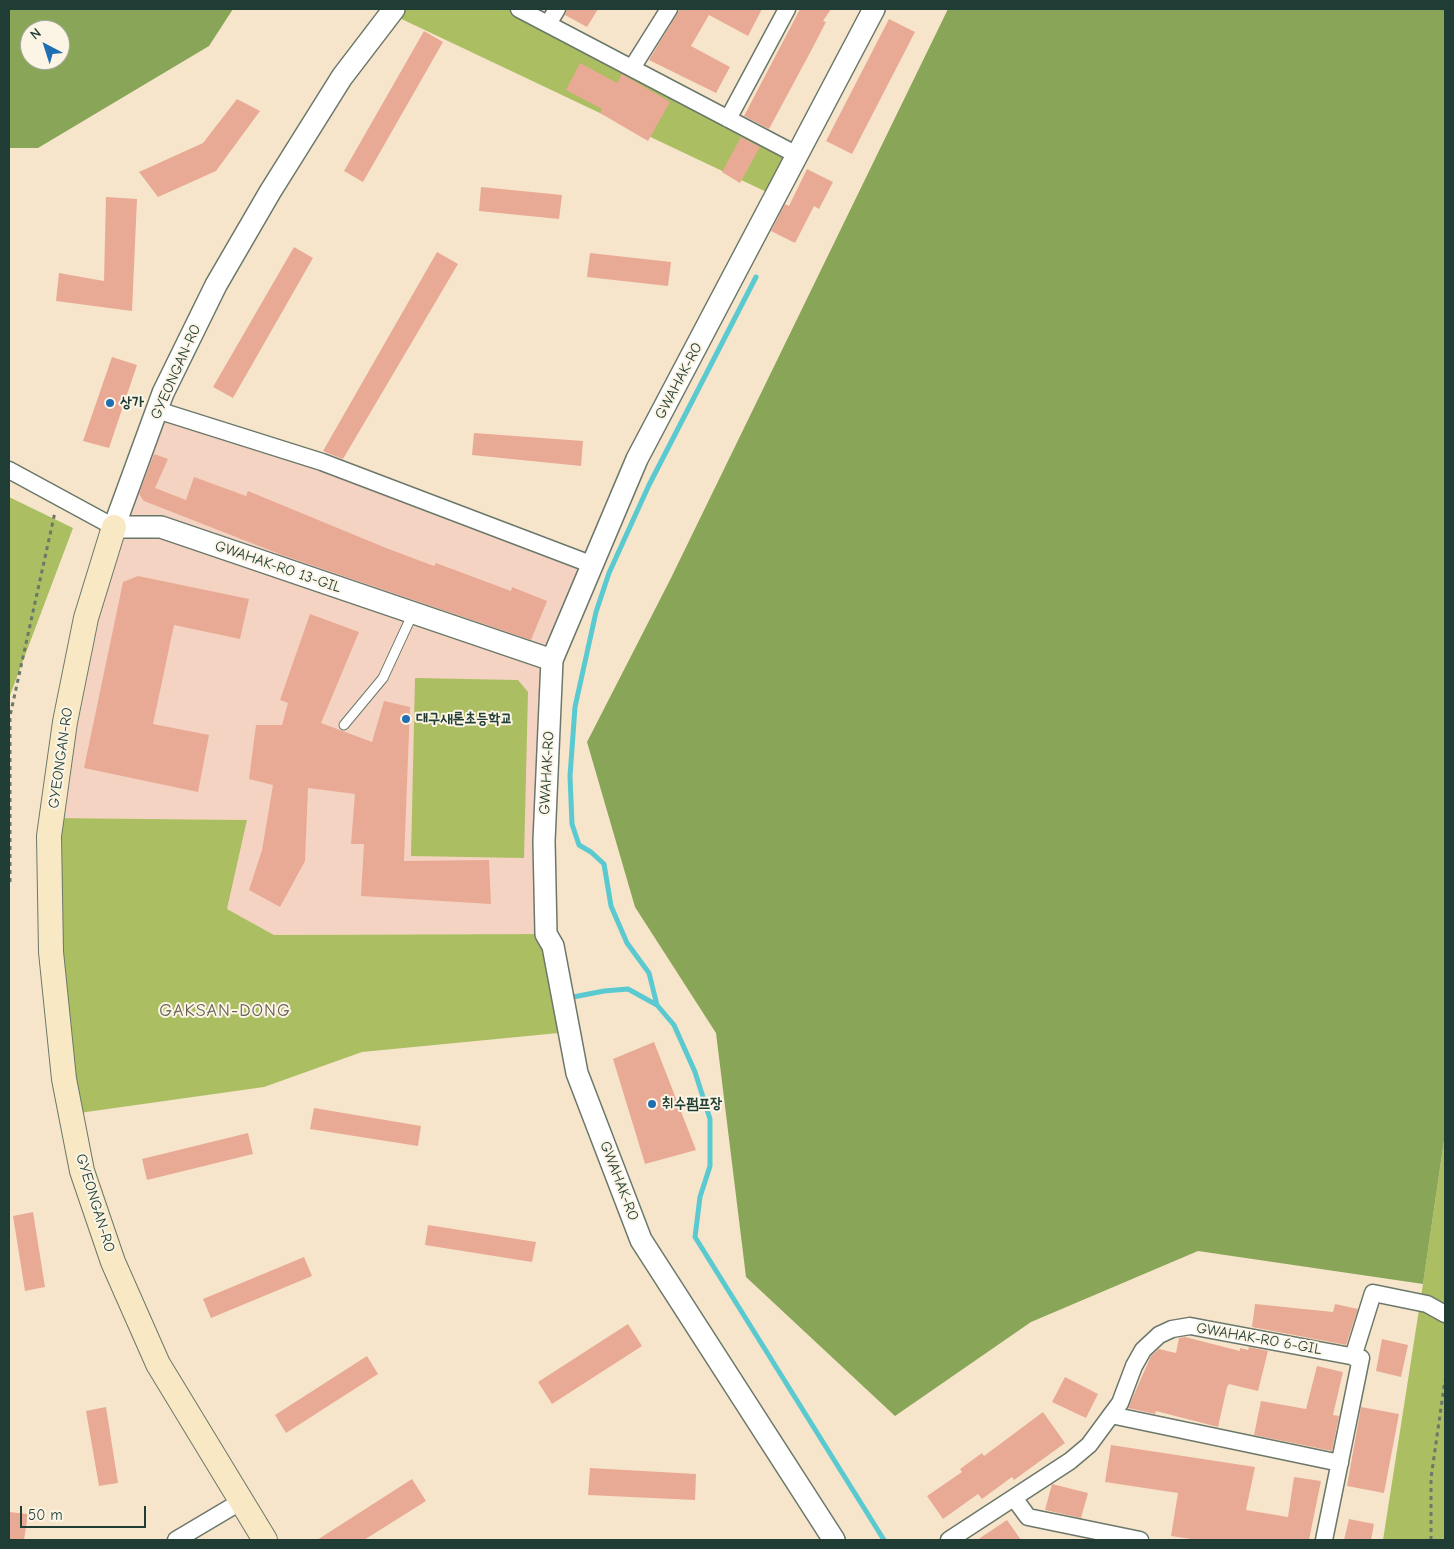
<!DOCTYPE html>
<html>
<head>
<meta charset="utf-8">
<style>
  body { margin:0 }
  #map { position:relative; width:1454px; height:1549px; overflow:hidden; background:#f7e5cb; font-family:"Comic Neue",sans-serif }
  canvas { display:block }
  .frame { position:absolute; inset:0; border:10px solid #1f3d34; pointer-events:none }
  .north { position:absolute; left:20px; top:20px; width:50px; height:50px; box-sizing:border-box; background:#fcf5e5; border:1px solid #a4ab9e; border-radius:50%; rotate:320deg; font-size:14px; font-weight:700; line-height:20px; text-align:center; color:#1f3d34 }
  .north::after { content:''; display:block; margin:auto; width:18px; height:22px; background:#1f6fb2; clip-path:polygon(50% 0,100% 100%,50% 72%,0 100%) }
  .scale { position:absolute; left:20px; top:1506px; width:126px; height:22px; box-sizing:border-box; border:2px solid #1f3d34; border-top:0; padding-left:6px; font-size:15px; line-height:18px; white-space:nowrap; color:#1f3d34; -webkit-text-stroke:4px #fcf5e5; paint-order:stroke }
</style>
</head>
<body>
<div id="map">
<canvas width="1454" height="1549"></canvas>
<div class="frame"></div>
<div class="north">N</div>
<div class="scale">50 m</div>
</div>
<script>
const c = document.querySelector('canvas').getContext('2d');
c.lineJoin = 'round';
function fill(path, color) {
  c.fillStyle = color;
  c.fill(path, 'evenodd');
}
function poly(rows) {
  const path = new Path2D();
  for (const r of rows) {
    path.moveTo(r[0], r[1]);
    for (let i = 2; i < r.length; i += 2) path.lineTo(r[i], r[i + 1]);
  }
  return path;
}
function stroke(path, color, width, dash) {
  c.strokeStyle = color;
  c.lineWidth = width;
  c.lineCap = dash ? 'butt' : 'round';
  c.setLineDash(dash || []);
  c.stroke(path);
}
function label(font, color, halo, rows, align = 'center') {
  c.font = font + ' "Comic Neue","Poor Story",sans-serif';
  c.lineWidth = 4;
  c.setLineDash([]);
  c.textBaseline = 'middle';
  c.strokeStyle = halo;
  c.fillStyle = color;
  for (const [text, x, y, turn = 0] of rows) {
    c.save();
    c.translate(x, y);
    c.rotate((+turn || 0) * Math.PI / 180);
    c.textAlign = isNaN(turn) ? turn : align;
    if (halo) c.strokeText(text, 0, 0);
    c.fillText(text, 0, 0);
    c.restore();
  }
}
fill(poly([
  [157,410,593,565,552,660,546,934,274,935,227,909,247,820,52,818,65,722]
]), '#f5d3c2');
fill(poly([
  [394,9,519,9,797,155,775,196,391,14],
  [9,497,73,528,9,698],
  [415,678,518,680,528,692,524,858,411,856],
  [52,818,247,820,227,909,274,935,546,934,569,1032,362,1052,264,1087,72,1114],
  [1445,1134,1445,1540,1383,1540,1423,1284]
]), '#abbe62');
fill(poly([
  [9,9,233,9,209,46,38,148,9,148],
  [30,30,60,30,60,60,30,60],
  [948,9,1445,9,1445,1134,1423,1284,1198,1251,1031,1322,895,1416,746,1277,716,1033,635,907,587,742,671,578]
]), '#88a558');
stroke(poly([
  [756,277,649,485,609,573,596,612,575,707,570,776,572,824,579,845,591,852,604,864,611,906,627,943,649,973,657,1005,674,1025,695,1072,710,1119,710,1166,700,1197,695,1237,884,1540],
  [568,998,604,991,628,989,657,1005]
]), '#5bc9d0', 5);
fill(poly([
  [567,9,598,9,587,27,565,15],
  [680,9,762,9,748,36,709,15,691,46,730,67,716,93,649,60],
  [800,9,831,9,823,21,826,22,812,49,769,129,744,116],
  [889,19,915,32,852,154,826,141],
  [424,31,443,42,363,182,344,171],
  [580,63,617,83,622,74,670,102,648,141,600,113,602,109,566,90],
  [237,99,260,111,216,171,158,197,139,172,203,143],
  [741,137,760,147,740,183,722,172],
  [807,169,833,182,819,209,814,206,795,243,771,231,785,204,789,206],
  [481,187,562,195,559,219,479,211],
  [106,197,137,199,132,311,56,301,59,273,104,281],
  [294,247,313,258,233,398,213,387],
  [437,252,458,264,343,459,330,454,323,451],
  [590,253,671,262,668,286,587,277],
  [112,357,137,365,109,448,83,441],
  [474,433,583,441,581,466,472,455],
  [154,454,168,459,155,488,186,500,194,477,246,496,248,491,386,548,434,566,436,563,511,591,512,587,547,601,531,640,282,555,144,501,139,494],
  [138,576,249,599,240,639,174,625,153,724,209,735,198,792,84,768,123,582],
  [310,614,359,632,321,723,372,742,384,701,410,707,404,861,489,860,491,904,361,896,364,844,351,844,355,794,308,788,305,861,280,907,249,890,262,850,273,785,249,779,256,725,282,725,288,703,280,700],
  [654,1042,696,1150,645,1164,613,1059],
  [314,1108,421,1126,418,1146,310,1129],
  [248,1133,253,1154,147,1180,142,1159],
  [33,1212,45,1287,25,1291,13,1216],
  [428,1225,536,1242,532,1262,425,1245],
  [304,1257,312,1276,211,1318,203,1299],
  [1255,1304,1333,1312,1335,1304,1358,1309,1346,1345,1252,1327],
  [628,1324,642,1346,552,1404,538,1382],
  [1185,1337,1240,1351,1240,1348,1248,1350,1249,1347,1268,1351,1258,1391,1229,1384,1227,1387,1218,1427,1156,1411,1155,1414,1128,1408,1151,1356,1159,1349,1176,1353,1179,1338],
  [1382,1339,1408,1345,1401,1377,1376,1371],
  [367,1356,378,1374,286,1433,275,1415],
  [1317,1366,1343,1372,1333,1415,1339,1416,1332,1451,1254,1435,1261,1401,1306,1409],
  [1065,1377,1098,1394,1086,1418,1052,1402],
  [106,1407,118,1483,99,1486,86,1411],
  [1361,1407,1399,1414,1384,1493,1347,1486],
  [1043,1412,1065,1443,1014,1480,1012,1477,982,1499,978,1494,943,1519,927,1496,962,1472,960,1469,982,1453,984,1456],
  [1111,1445,1255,1467,1246,1510,1288,1517,1294,1477,1321,1481,1309,1540,1198,1540,1171,1536,1178,1493,1105,1482],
  [590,1468,696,1474,695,1500,588,1495],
  [412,1479,426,1501,364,1540,317,1540],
  [1052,1484,1088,1493,1081,1518,1045,1510],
  [9,1512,28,1514,24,1540,9,1540],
  [1349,1519,1374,1524,1371,1540,1344,1540],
  [1007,1520,1021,1540,977,1540]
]), '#e9aa95');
const service = poly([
  [344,725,383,678,413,613]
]);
const minor = poly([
  [519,9,797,155],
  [548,24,557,9],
  [632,68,669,9],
  [728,119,787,9],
  [157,410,322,462,593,565],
  [9,470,114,527],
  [1353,1357,1373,1293,1427,1304,1445,1314],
  [1111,1415,1340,1463],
  [1014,1498,1028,1517,1140,1540],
  [176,1540,240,1502],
  [949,1540,1070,1461,1089,1445,1120,1403,1134,1366,1143,1350,1159,1335,1172,1329,1190,1326,1361,1358,1324,1540]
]);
const tertiary = poly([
  [394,9,342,77,270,192,216,285,163,393,114,527,161,527,552,660],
  [834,1540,641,1240,577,1073,553,946,546,934,544,841,552,660,637,459,874,9]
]);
const secondary = poly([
  [114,527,86,618,65,722,49,836,51,952,64,1079,82,1171,113,1262,158,1364,265,1540]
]);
stroke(service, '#6b7869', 11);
stroke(minor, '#6b7869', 19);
stroke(tertiary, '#6b7869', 24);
stroke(secondary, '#6b7869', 26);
stroke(poly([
  [10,882,10,716,55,512],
  [1431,1540,1431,1478,1445,1380]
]), '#6b7869', 3, [4, 4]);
stroke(service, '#fff', 9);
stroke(minor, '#fff', 16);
stroke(tertiary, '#fff', 21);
stroke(secondary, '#f8e8c3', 24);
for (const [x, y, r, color] of [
  [110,403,5,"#1f6fb2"],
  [406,719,5,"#1f6fb2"],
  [652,1104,5,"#1f6fb2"]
]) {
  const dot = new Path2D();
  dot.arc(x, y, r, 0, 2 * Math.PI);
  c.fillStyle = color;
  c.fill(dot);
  stroke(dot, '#fcf5e5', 2);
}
label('15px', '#1f3d34', '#fcf5e5', [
  ["GYEONGAN-RO",176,372,-66],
  ["GWAHAK-RO",679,381,-62],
  ["GWAHAK-RO 13-GIL",278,567,19],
  ["GYEONGAN-RO",61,758,-82],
  ["GWAHAK-RO",547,773,-87],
  ["GWAHAK-RO",619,1181,69],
  ["GYEONGAN-RO",95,1203,73],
  ["GWAHAK-RO 6-GIL",1259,1339,10]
]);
label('bold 15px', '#1f3d34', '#fcf5e5', [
  ["상가",120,403],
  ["대구새론초등학교",416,719],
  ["취수펌프장",662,1104]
], 'left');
c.letterSpacing = '1px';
label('18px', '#666356', '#fcf5e5', [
  ["GAKSAN-DONG",225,1011]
]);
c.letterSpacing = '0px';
</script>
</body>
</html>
